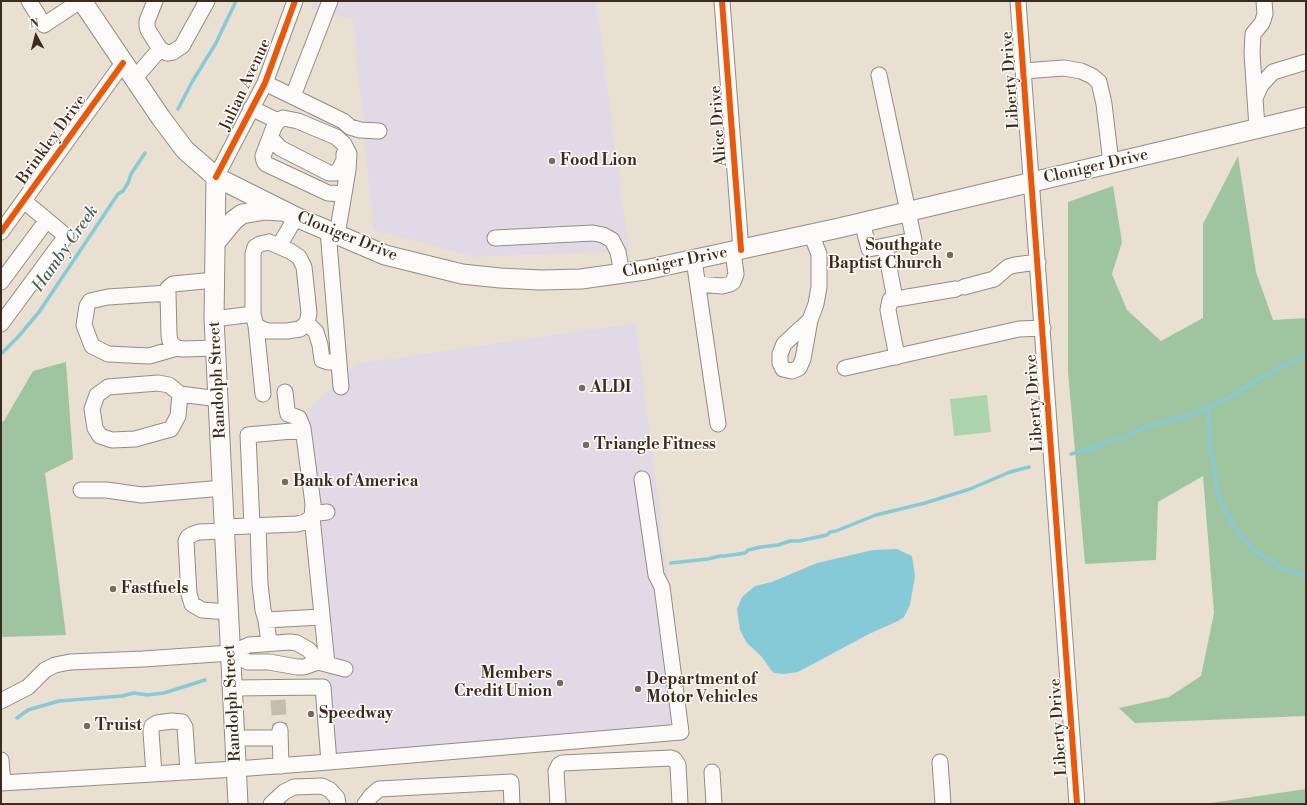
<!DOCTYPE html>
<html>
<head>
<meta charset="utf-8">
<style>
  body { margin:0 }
  #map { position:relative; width:1307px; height:805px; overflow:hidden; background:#e9e0d2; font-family:"Libre Bodoni",serif }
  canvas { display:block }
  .frame { position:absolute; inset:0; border:2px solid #3b2a1e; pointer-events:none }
  .north { position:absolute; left:16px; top:16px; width:40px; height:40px; -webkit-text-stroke:3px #fdfcf7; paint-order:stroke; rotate:353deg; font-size:11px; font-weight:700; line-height:16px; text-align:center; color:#3b2a1e }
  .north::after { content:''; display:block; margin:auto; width:14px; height:18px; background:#3b2a1e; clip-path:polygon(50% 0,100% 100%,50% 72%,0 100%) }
</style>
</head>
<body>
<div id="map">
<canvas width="1307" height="805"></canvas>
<div class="frame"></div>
<div class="north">N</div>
</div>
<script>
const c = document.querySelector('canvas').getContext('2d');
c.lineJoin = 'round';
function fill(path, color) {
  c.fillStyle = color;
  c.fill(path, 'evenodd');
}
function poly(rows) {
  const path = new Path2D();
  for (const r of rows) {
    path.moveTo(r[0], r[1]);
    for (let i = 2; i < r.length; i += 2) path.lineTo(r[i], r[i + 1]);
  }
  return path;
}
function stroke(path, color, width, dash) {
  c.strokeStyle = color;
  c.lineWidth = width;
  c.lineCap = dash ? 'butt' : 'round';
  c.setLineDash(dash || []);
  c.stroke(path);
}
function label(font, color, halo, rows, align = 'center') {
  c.font = font + ' "Libre Bodoni",serif';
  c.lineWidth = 3;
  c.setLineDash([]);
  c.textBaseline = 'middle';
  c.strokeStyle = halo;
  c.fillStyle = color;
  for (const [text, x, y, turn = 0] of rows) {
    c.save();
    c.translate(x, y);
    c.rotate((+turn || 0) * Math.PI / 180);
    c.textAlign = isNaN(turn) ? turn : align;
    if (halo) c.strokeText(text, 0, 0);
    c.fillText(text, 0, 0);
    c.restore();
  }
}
fill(poly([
  [313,1,596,1,629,251,474,257,373,230,353,20,311,9],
  [636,323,688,738,332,762,309,409,355,364]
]), '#e1dae6');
fill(poly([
  [987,395,991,432,954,436,950,399]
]), '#abd4ac');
fill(poly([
  [1238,156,1256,272,1273,320,1306,318,1306,716,1135,723,1119,708,1169,697,1201,676,1214,613,1203,476,1158,502,1156,560,1085,564,1068,372,1068,202,1113,186,1122,242,1112,274,1127,310,1161,341,1203,318,1203,224],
  [66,362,73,459,45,473,66,635,1,637,1,422,4,421,33,371],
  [1306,789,1306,804,1211,803]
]), '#9fc5a0');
fill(poly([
  [897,549,912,556,915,576,910,605,904,617,898,621,869,634,798,672,783,674,774,673,771,670,762,657,747,643,744,638,740,630,737,609,742,597,755,586,772,582,817,563,873,550]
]), '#86cad8');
stroke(poly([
  [178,109,192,82,216,43,236,1],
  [1,354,18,337,39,312,118,194,123,191,128,183,131,174,145,153],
  [1207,407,1210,437,1209,442,1210,454,1213,458,1217,491,1223,507,1231,519,1231,523,1236,527,1237,531,1254,550,1283,569,1296,572,1306,577],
  [1071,454,1083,451,1107,442,1110,440,1120,439,1148,426,1189,415,1225,400,1264,376,1268,376,1272,372,1306,354],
  [671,563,708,559,720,556,725,556,745,553,748,550,761,547,778,545,790,541,799,541,827,535,830,532,836,531,876,515,925,503,970,489,1010,472,1029,467],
  [17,718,28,710,59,701,122,696,134,693,147,695,164,693,205,680]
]), '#86cad8', 3.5);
stroke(poly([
  [278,700,280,730],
  [380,803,380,804]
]), '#c6bcae', 15, [15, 8]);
const minor = poly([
  [29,1,44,25,80,1],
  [155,1,147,21,147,26,148,30,160,49,167,53,173,52,182,46,207,1],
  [722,1,741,250],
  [1018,1,1077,804],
  [1023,71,1064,68,1081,71,1092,76,1099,82,1104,104,1111,163],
  [134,79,160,49],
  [265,83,343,121,350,127,360,130,379,131],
  [293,96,330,1],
  [1255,98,1252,53,1253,34,1262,23,1265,14,1264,1],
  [251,108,278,121],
  [1257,128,1255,98,1261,85,1273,72,1306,62],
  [271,138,280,148,329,173,336,173,340,168,344,160,344,154],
  [216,177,265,83,295,1],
  [862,222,869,249,914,240,879,75],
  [328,231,341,387],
  [1,232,123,63],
  [337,235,348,170,349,154,344,144,336,137,298,121,283,118,278,121,274,127,263,156,264,161,266,164,328,193,344,194],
  [495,238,593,233,603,235,612,240,618,252,622,274],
  [269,242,290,251,299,257,304,267,309,313,307,323,300,329,287,331,267,331,256,326,253,314,253,254,255,247,260,244,269,242],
  [279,246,296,217],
  [885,246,895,299],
  [694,260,718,424],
  [215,280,173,284,168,288,168,293,169,335,170,341,173,345,177,348,183,349,216,348],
  [1,282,47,220],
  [698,284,722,286,730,284,733,282,736,274,733,252],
  [964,287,994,279,1008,267,1015,265,1038,262],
  [168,293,108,297,90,301,87,306,84,325,92,346,108,354,149,356,177,348],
  [214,319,253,314],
  [810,320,803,359,799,368,792,371,783,369,780,363,780,354,784,344,810,320,816,304,819,287,819,254,811,234],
  [307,323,316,332,320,345,322,360,328,362,339,362],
  [1,324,66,236,24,201],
  [256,326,263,394],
  [897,357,888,310,890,300,956,289],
  [845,368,1019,329,1043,328],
  [285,392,287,410,288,414,299,418,303,428,313,504,312,517,327,664],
  [180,394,178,416,171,429,135,439,112,440,100,436,95,428,92,409,97,395,108,387,158,383,169,385,180,394,219,399],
  [81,490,106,490,142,495,223,488],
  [252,526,248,435,303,430],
  [258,526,260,584,263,610,266,620,269,642],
  [225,527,297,524,305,522,318,513,327,512],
  [225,531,199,532,193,534,188,537,186,541,189,594,192,604,202,610,229,612],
  [266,620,322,617],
  [231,653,248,662,269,662,297,667,304,667,318,662,345,669],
  [1,701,28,687,45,670,55,665,70,662,143,659,231,653,249,645,290,642,297,643,309,650,318,662],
  [280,730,281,766],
  [235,738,280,738],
  [1,760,3,783],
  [329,762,681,732,662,587,656,575,642,479],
  [940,762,943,804],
  [712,772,714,804],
  [154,774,151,732,152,726,157,723,172,721,182,722,185,727,188,772],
  [1,783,236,769,329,762,323,687,233,688],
  [271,804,284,792,294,787,322,786,330,790,337,798,338,804],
  [365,804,371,796,379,789,511,782,512,804],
  [558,804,556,771,559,765,562,763,671,758,674,759,678,765,680,804]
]);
const major = poly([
  [82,1,161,118,185,150,216,177,296,217,385,255,462,274,500,278,541,280,581,279,645,270,839,228,1306,117],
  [216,177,214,319,238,804],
  [215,243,234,220,242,214,265,210,280,211]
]);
stroke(minor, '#938c83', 17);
stroke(major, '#938c83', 21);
stroke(minor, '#fcfaf8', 15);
stroke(major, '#fcfaf8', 19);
stroke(poly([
  [722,1,741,250],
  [1018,1,1077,804],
  [216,177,265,83,295,1],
  [1,232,123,63]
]), '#e8590c', 6);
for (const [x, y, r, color] of [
  [552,161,4,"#786a5d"],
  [950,255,4,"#786a5d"],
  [582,388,4,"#786a5d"],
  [586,445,4,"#786a5d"],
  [285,482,4,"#786a5d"],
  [113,589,4,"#786a5d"],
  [560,683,4,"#786a5d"],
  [638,689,4,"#786a5d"],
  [311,714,4,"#786a5d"],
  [87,726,4,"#786a5d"]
]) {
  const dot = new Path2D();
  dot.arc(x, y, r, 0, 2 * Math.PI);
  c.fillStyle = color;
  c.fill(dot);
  stroke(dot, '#fdfcf7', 1.5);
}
label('16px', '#3b2a1e', '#fdfcf7', [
  ["Liberty Drive",1011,80,-94],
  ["Julian Avenue",246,85,-65],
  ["Alice Drive",719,126,-94],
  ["Brinkley Drive",52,140,-54],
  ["Cloniger Drive",1096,167,-13],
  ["Cloniger Drive",347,237,22],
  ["Cloniger Drive",675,263,-11],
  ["Randolph Street",218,380,-93],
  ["Liberty Drive",1035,403,-94],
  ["Randolph Street",233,703,-93],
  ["Liberty Drive",1059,727,-94]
]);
label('bold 16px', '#3b2a1e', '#fdfcf7', [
  ["Food Lion",560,161],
  ["Southgate",942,246,"right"],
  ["Baptist Church",942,264,"right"],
  ["ALDI",590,388],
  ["Triangle Fitness",594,445],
  ["Bank of America",293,482],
  ["Fastfuels",121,589],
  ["Members",552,674,"right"],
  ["Credit Union",552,692,"right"],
  ["Department of",646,680],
  ["Motor Vehicles",646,698],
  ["Speedway",319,714],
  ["Truist",95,726]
], 'left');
label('italic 17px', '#475e60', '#fdfcf7', [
  ["Hamby Creek",66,249,-55]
]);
</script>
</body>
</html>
